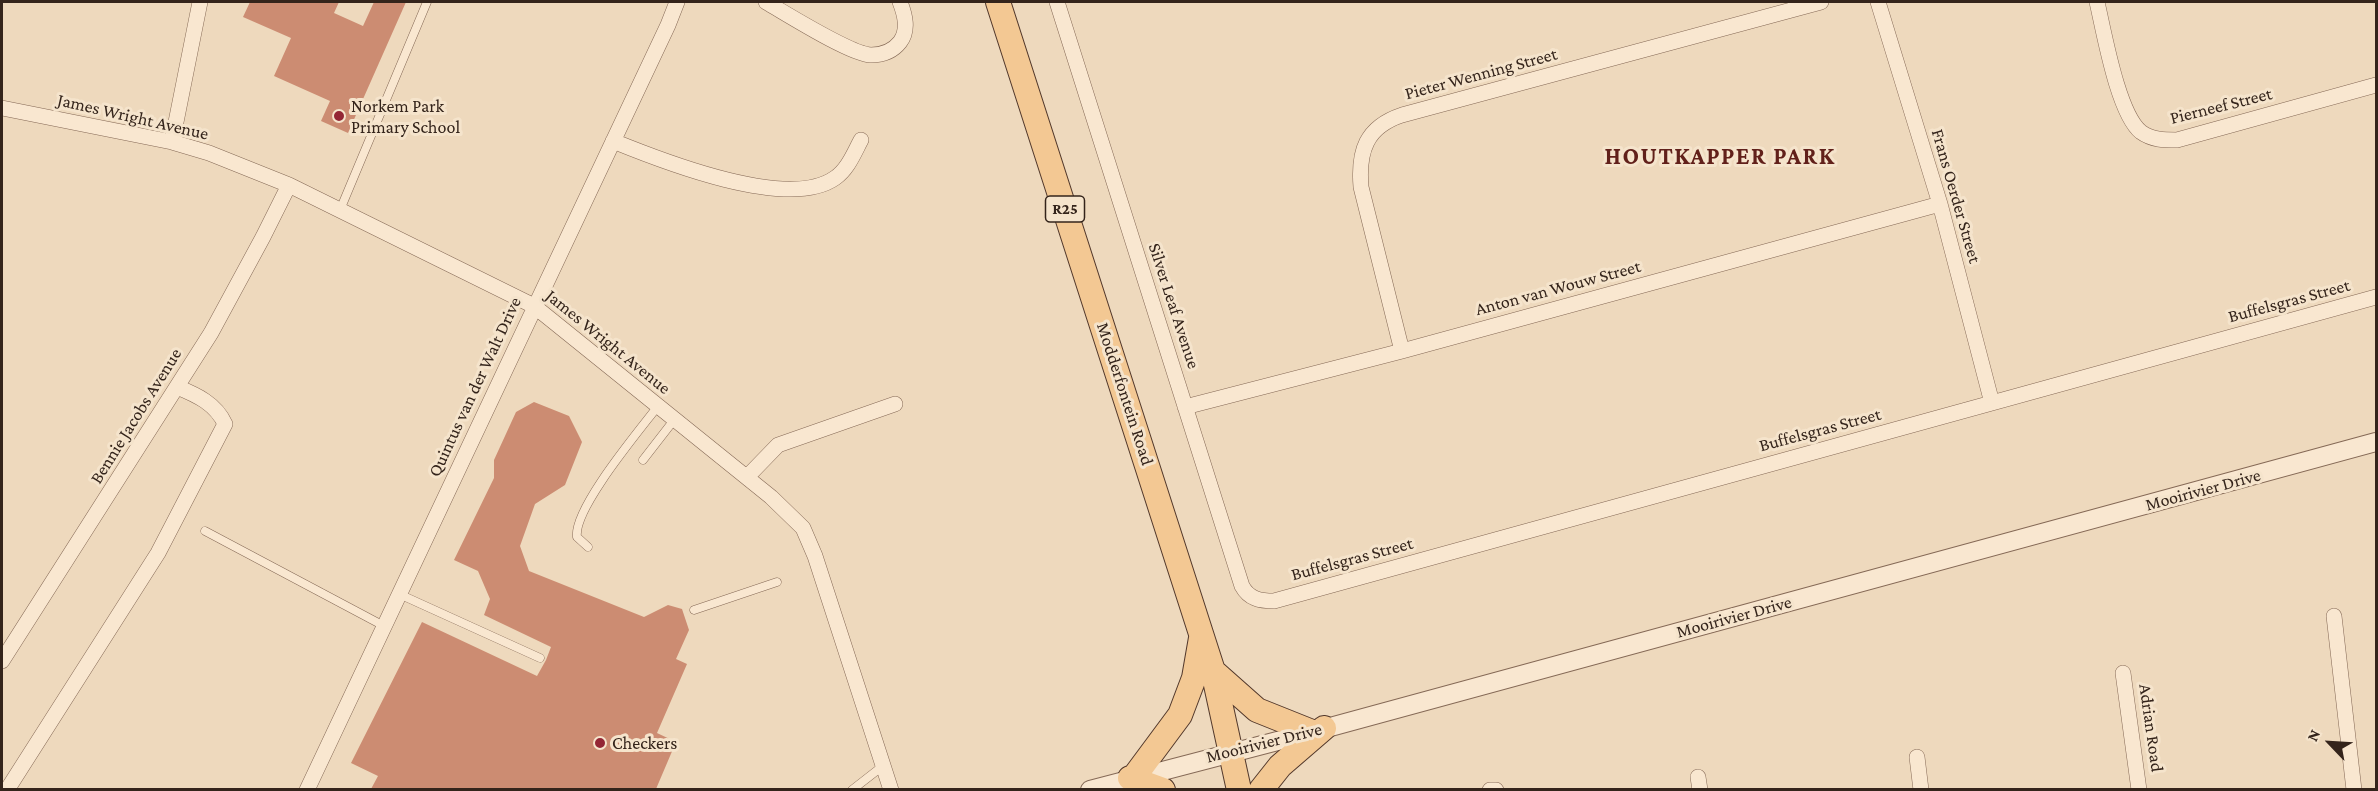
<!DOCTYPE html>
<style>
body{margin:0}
#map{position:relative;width:2378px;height:791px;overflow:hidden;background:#eed9bd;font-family:"Crimson Pro",serif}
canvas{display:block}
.frame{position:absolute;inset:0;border:3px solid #34241b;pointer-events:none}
.north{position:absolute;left:2300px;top:713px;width:60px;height:60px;-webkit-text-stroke:4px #f5e4cc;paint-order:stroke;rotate:295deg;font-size:16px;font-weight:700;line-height:24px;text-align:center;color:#34241b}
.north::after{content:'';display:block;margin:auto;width:21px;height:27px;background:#34241b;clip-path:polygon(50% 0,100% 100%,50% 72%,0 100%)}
</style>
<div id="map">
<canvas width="2378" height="791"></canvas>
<div class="frame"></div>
<div class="north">N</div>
</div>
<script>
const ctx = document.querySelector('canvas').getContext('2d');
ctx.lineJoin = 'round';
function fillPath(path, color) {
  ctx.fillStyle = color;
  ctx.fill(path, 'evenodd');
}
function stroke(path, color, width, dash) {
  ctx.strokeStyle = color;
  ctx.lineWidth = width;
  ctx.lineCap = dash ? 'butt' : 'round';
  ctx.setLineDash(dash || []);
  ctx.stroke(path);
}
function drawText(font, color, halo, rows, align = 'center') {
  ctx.font = font + ' "Crimson Pro",serif';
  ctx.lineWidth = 6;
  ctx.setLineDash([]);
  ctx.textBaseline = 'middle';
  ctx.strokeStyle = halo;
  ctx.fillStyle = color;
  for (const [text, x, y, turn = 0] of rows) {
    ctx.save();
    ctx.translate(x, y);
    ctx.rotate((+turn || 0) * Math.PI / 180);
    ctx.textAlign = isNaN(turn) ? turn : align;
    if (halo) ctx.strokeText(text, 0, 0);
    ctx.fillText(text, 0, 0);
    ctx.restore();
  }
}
const building = new Path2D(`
 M250,2h89l-5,11 29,13 11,-24h32l-58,131 -27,-12 9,-20 -56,-25 17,-38 -48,-21z
 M534,402l35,14 13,26 -17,43 -30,19 -15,42 9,25 115,46 24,-12 14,4 7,21 -13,29 11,5 -30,69 19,9 -20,47h-285l7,-13 -27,-13 71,-141 115,54 9,-16 5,-13 -67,-32 6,-16 -12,-28 -24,-11 40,-82v-18l22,-48z`);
const service = new Path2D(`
 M340,210l87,-208
 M643,460l31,-40
 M205,531l179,95
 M588,547l-11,-10c-4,-28 62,-106 81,-131
 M399,594l141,64
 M694,610l83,-28
 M852,790l32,-25`);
const minor = new Path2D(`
 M766,2c21,12 84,52 105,53 11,0 22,-4 29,-13 9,-12 5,-27 0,-40
 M1057,2l185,584c7,13 18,15 32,15l1102,-304
 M1878,2l62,202 52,199
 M2097,2c7,30 21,112 44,130 11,8 23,8 36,8l199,-55
 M2,108l170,34 37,11 80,32 245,121 237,191 32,31 12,28 76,234
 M613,141c49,20 175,70 222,37 13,-9 19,-25 26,-38
 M172,142l28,-140
 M1402,351l-41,-164c-3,-36 5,-60 41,-72l419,-113
 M1185,407l217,-56 538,-147
 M747,477l31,-32 117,-41
 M2334,616l20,174
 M2,661l209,-328 52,-96 26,-52
 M2123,673l16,117
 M1917,757l4,33
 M1698,777l2,13
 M7,790l151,-237 67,-129c-9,-20 -28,-29 -48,-37
 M307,790l361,-765 9,-23
 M1490,790h6`);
const tertiary = new Path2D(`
 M1090,790l222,-58 1064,-290`);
const primary = new Path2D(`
 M998,2l215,669 26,119
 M1213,671l44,39 55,22
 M1134,777l46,-62 14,-37 7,-40
 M1130,778l33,12
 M1261,790l19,-24 44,-38`);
const markers = [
 [339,116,6,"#942635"],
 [600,743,6,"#942635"]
];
const shields = [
 [1065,209,39]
];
const shieldNames = [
 ["R25",1065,209]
];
const streetNames = [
 ["Pieter Wenning Street",1481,74,-15],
 ["Pierneef Street",2221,106,-14],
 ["James Wright Avenue",133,117,13],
 ["Frans Oerder Street",1956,196,74],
 ["Anton van Wouw Street",1558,288,-15],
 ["Buffelsgras Street",2289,301,-15],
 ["Silver Leaf Avenue",1174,306,72],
 ["James Wright Avenue",608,342,39],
 ["Quintus van der Walt Drive",475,387,-65],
 ["Modderfontein Road",1125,394,72],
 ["Bennie Jacobs Avenue",136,416,-58],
 ["Buffelsgras Street",1820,430,-15],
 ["Mooirivier Drive",2203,490,-15],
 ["Buffelsgras Street",1352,559,-15],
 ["Mooirivier Drive",1734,617,-15],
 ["Adrian Road",2151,728,82],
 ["Mooirivier Drive",1264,743,-14]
];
const poiNames = [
 ["Norkem Park",351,106],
 ["Primary School",351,127],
 ["Checkers",612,743]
];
const districtNames = [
 ["HOUTKAPPER PARK",1720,157]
];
fillPath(building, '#cc8c72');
stroke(service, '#856956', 9);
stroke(minor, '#856956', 16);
stroke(tertiary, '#856956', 20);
stroke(primary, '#52382b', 26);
stroke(service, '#f9e7d0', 8);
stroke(minor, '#f9e7d0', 15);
stroke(tertiary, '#f9e7d0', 18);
stroke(primary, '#f3c893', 24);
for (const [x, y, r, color] of markers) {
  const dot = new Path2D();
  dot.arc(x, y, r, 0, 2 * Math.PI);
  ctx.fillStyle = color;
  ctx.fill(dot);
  stroke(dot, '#f5e4cc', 2);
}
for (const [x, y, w] of shields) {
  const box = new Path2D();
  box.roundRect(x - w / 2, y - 13, w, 26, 4.5);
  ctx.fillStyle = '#f5e4cc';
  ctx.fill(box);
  stroke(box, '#34241b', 1.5);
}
drawText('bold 16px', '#34241b', null, shieldNames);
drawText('18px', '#34241b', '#f5e4cc', streetNames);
drawText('18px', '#34241b', '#f5e4cc', poiNames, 'left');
ctx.letterSpacing = '1.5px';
drawText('bold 24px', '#61201a', '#f5e4cc', districtNames);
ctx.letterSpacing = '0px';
</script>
